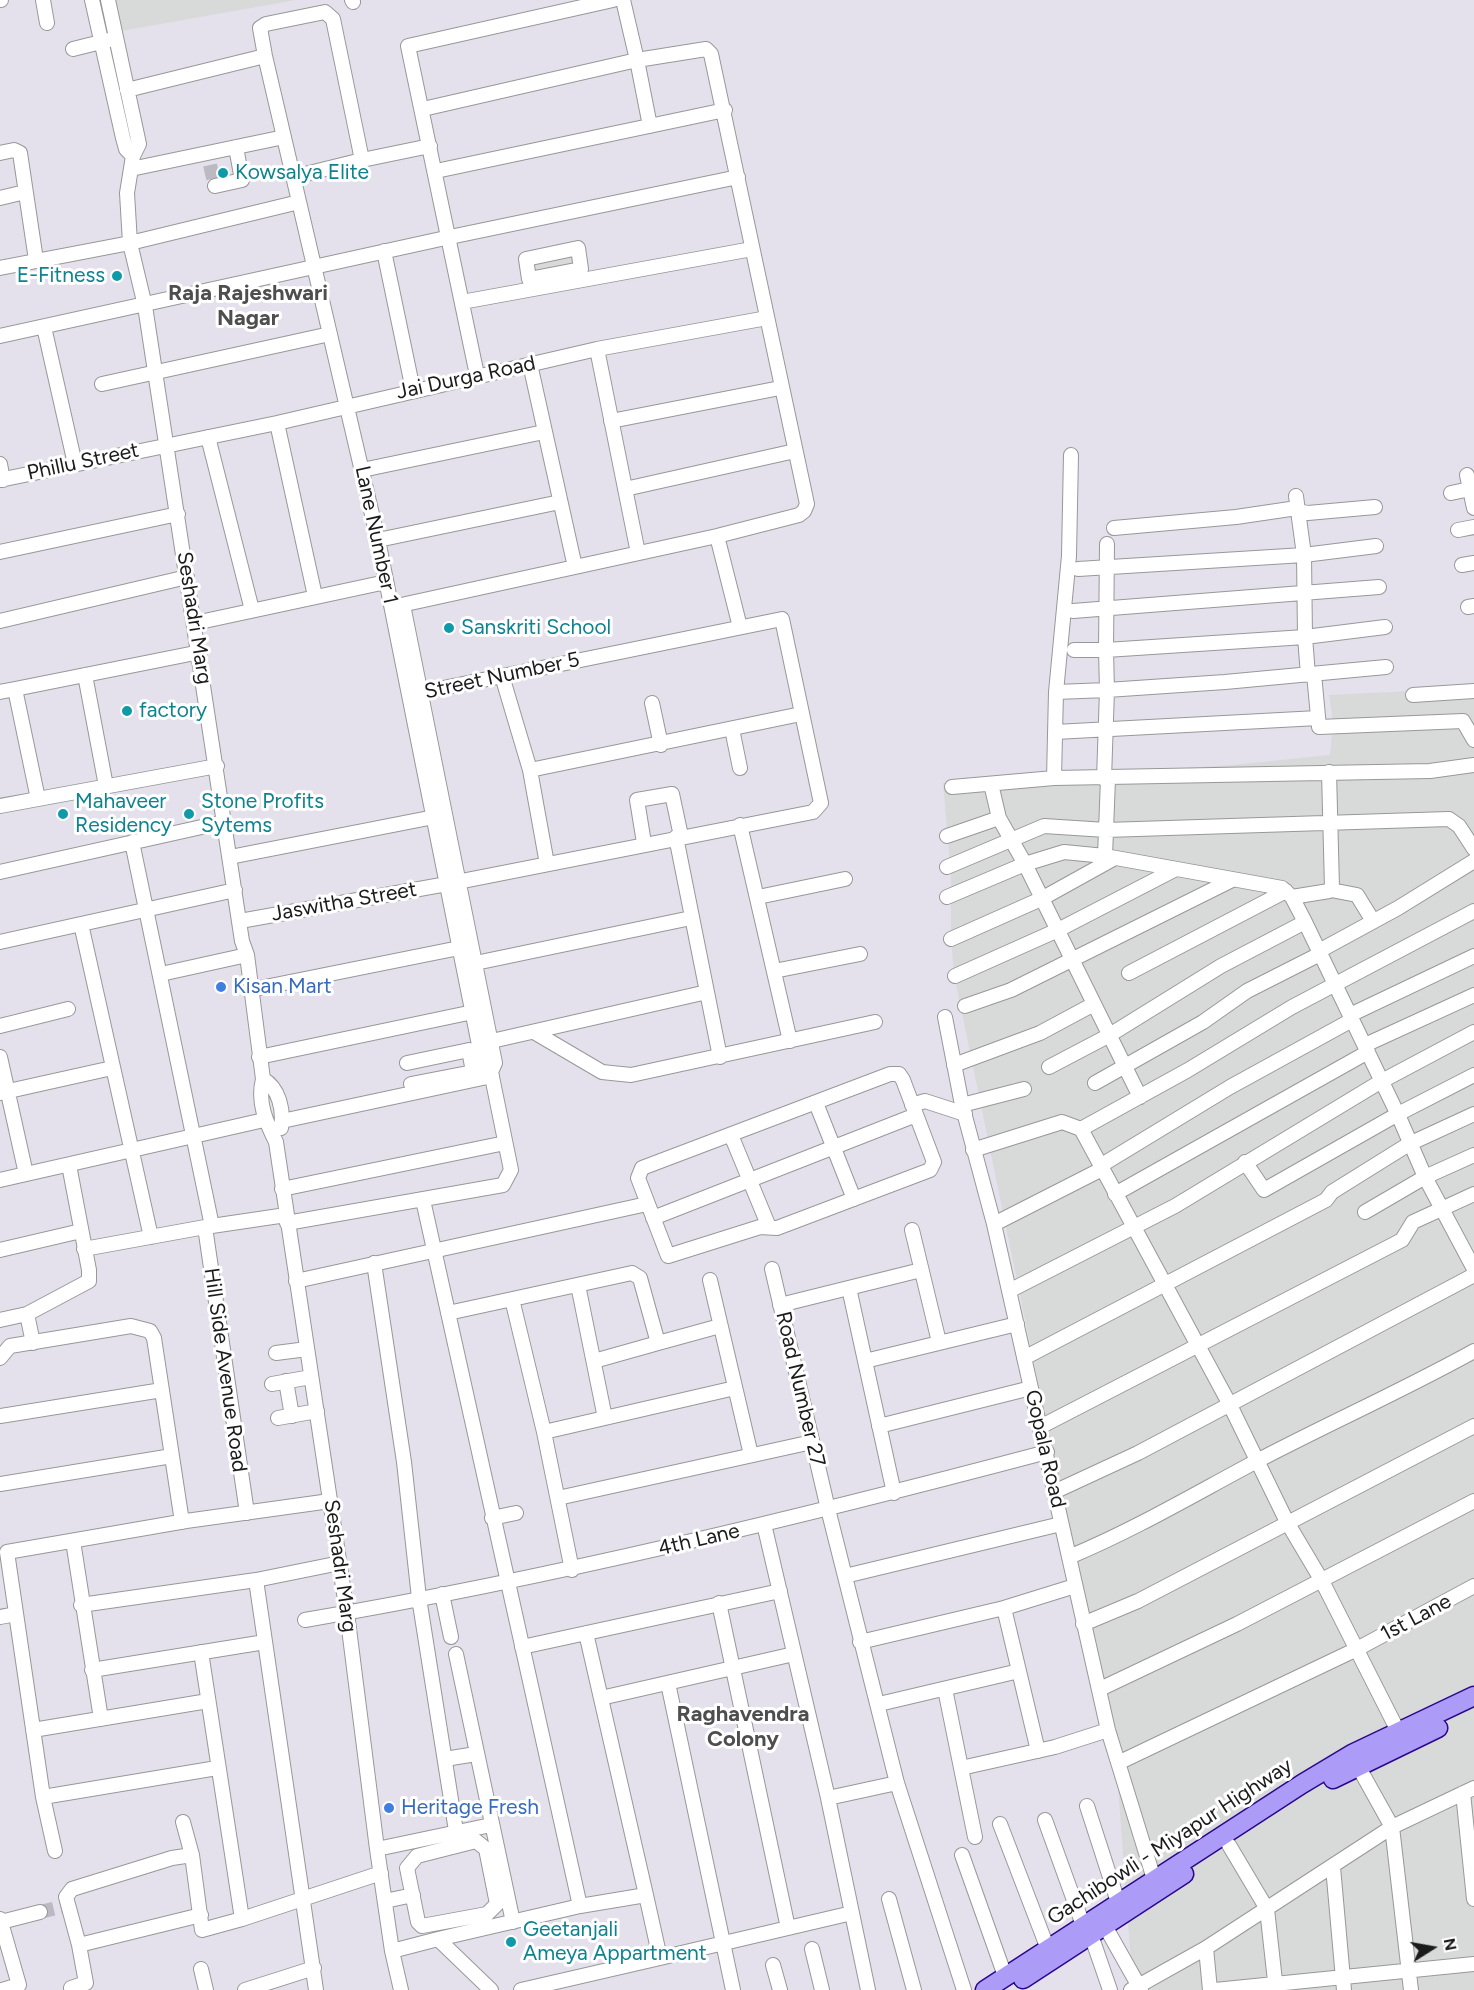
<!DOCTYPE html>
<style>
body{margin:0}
#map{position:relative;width:1474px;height:1990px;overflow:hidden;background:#e4e1ec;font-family:Figtree,sans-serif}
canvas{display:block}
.north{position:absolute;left:1402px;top:1918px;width:60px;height:60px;-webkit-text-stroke:4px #fff;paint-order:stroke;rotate:79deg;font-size:16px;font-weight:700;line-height:24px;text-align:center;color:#1b1b1b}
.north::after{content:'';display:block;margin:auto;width:21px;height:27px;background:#1b1b1b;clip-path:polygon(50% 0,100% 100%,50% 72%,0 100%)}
</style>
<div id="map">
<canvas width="1474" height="1990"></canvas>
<div class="north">N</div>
</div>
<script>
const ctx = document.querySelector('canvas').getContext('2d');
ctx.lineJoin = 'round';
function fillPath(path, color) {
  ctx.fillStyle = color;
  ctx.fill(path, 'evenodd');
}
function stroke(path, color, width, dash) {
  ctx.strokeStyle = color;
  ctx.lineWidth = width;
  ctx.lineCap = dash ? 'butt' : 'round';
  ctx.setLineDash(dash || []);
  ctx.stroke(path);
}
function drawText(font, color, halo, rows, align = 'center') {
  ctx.font = font + ' Figtree,sans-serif';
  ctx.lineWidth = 6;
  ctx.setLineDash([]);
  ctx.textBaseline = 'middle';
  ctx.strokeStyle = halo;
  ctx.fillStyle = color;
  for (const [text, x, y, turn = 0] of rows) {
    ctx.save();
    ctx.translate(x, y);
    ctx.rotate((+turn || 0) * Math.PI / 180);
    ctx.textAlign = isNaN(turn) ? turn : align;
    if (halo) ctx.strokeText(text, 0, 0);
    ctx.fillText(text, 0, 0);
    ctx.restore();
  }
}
const residential = new Path2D(`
 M115,0h181l-175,31z
 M576,250l4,18 -50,10 -3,-18z
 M1474,688v1302h-341l-16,-218 -51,-251 -4,-32 -10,-38 -98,-477 -3,-35v-63l-8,-93 289,-18 98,-10 3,-34 -4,-26z`);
const minorTunnel = new Path2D(`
 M210,165l5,21
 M40,1912l21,-5`);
const minor = new Path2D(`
 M0,0h1
 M43,0l4,23
 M92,0l31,138 3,11 7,7
 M108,0l31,144 -6,12 -6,37 3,50 15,63 97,635 5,14 16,124c-6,23 3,43 13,63l71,471 30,236 15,102 9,39
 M352,0l1,2
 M73,49l36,-9
 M127,90l138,-34
 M423,109l214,-49 13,66
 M0,153l14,-3 6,3 16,107
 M362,160l68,-14
 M131,169l153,-32
 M436,171l289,-61
 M293,177l69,-17 -29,-141 -8,-7 -59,12 -6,4 5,28 113,484 105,525 8,7
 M215,186l27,-6 -6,-33
 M0,198l25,-6
 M578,248l3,21 -52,10 -3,-20z
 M384,251l29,139
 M0,268l130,-25 169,-41
 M462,302l290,-53
 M44,327l31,137
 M0,336l450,-99 288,-60
 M597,349l41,204
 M530,364l45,203
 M477,375l-69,-329 205,-46
 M102,384l228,-50
 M611,421l169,-33
 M277,423l38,173
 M208,437l44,173
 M0,464l3,16
 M362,470l182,-38
 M1467,475l7,33
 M0,480l277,-57 320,-74 170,-31
 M625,489l170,-38
 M1451,493l23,-5
 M1297,511l11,2 67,-6
 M1114,528l122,-11 61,-9
 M1458,530l16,-3
 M717,536l23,91
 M378,540l182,-38
 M0,552l178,-38
 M1462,565l12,-2
 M1078,569l226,-14 72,-9
 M392,607l325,-71 82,-21 5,-4 3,-7 -96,-450 -5,-5 -69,11 -14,-60
 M1468,607l6,-1
 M1073,611l306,-24
 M0,621l187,-44
 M195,623l191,-41
 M1074,650h32l1,-106
 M1314,674l5,53 144,-6 11,19
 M85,675l21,111
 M1308,675l-3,-38 80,-10
 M502,676l28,94
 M15,689l185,-37
 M0,692l15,-3 23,110 -38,7
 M1056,692l51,-2 -1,-40 199,-13 -1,-82 -8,-59
 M1413,695l61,-4
 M652,703l9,42
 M732,729l8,39
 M1055,732l263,-14
 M1054,778l2,-86 13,-136 2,-101
 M1104,779l3,-89 118,-8 161,-15
 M991,784l8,34 26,46 115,233
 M952,787l102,-9 376,-7 44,-6
 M38,799l179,-33
 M740,825l50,216
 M947,836l52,-18
 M676,837l44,220
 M132,842l80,384
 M644,843l-7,-43 35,-6 9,42
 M1105,856l3,-77
 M230,857l204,-40
 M547,864l-17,-94 271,-56
 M947,867l97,-41 62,4 343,-11 10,7 15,23
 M0,872l224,-50
 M1331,890l26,5 16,26
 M758,897l87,-18
 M947,897l78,-33 39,-12 41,4 177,32 10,9 13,25 94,195 26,60 49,92
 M1292,897l37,-6 3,-3 -3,-116
 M240,921l207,-37 366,-72 8,-9 -39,-184 -373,76
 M81,924l70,313
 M951,939l90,-40 74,-41
 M0,942l235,-52
 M1319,951l79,-43 76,-47
 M466,965l225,-47
 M774,971l86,-17
 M1129,973l157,-82
 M161,974l86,-19
 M955,976l103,-46 118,-61
 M250,990l219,-44
 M965,1006l46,-16 221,-110
 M1350,1015l124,-59
 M945,1017l17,88 32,119 114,506 46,149
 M0,1026l68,-17
 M534,1032l68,40 29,3 244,-53
 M483,1043l224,-51
 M1365,1045l109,-50
 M0,1057l26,117
 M259,1057l214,-45
 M407,1063l62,-13 4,22 -62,12
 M954,1065l86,-32 54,-29
 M1049,1067l59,-31 113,-70 84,-44
 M890,1074h9l4,6 31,82 -4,8 -153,58 -17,-1 -92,29 -30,-78 4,-10z
 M263,1079c16,9 21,31 18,49
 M1095,1083l108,-61 44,-31 73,-37
 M0,1093l112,-25
 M816,1103l38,96
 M912,1105l13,-4 40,13
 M962,1105l62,-16
 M282,1121l210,-45
 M1081,1129l148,274 58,119 35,59 77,152
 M731,1135l38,92
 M973,1150l89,-28 19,7 107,-59 104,-63 182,-96
 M1245,1162l19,28 134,-76 76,-39
 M1100,1166l130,-79 122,-67
 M0,1180l264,-60
 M282,1189l223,-46
 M1115,1194l253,-142
 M423,1200l157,706
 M1365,1212l60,-35 49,-22
 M653,1218l263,-103
 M287,1223l216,-38 8,-15 -20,-98 4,-9 -92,-458
 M994,1224l108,-55
 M205,1227l42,286
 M912,1230l27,112
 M84,1249l121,-22 81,-12
 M0,1250l81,-19
 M374,1263l30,199 15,136 37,233
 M772,1269l56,240 69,274 67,207
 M710,1280l41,175
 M296,1281l351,-77
 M578,1285l27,133
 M849,1288l45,205
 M1009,1291l166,-85 205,-124 94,-50
 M512,1299l32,133 28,138
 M780,1305l141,-35
 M448,1313l184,-40 8,5 18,65 62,-17
 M0,1320l27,-6
 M33,1343l-6,-29 62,-33v-11l-20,-105
 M276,1353l31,-4
 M0,1358l10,-12 121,-20 19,5 4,7 28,184
 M1024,1358l302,-158 6,-8 77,-48 65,-30
 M594,1361l64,-18
 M865,1361l152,-37
 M286,1381l6,35
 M272,1384l39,-7
 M0,1416l162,-26
 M278,1418l39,-7
 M879,1426l152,-38
 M1040,1427l362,-187 11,-18 61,-28
 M544,1432l191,-44
 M0,1484l172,-28
 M1056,1491l82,-38 336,-178
 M558,1498l254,-56
 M492,1518l24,-5
 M764,1524l64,274 40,192
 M73,1541l28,178
 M1069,1557c65,-27 124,-62 186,-95 72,-38 147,-71 219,-111
 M845,1576l216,-52
 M256,1580l60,410
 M442,1594l9,43
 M719,1603l69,325
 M81,1605l175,-25 84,-17
 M1004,1608l34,143
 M0,1617l16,-3
 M305,1620c250,-43 496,-103 742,-168
 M1083,1624l55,-23 336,-175
 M586,1633l60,262
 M860,1642l144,-34 71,-22
 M522,1647l258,-56
 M201,1652l41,267 139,-46
 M456,1654l57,268
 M92,1670l173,-28
 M668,1683l65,307
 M945,1689l30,148
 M1100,1689l137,-65 237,-123
 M601,1698l193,-44
 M879,1704l140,-33
 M33,1730l175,-29
 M445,1759l31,-5
 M1120,1762l237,-113 117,-63
 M1358,1766l34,61 19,163
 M961,1768l94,-21 53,-17
 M1463,1793l11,106
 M43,1797l174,-29
 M828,1798l69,-15
 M1087,1806l31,96
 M1045,1820l38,105
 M183,1822l9,33 10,75 40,-11
 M1000,1824l51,133
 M476,1841l10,8 11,55 -10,10 -65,12 -4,-4 -11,-54 10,-12z
 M1229,1845l38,64 9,81
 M377,1849l114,-24
 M55,1851l-12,-54 -36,-245 179,-31 144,-20
 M192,1855l-20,3 -100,31 -6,8 13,48 122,-30
 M962,1855l43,121
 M1333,1867l11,123
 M889,1899l25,91
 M385,1901l28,-6
 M0,1919l19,66 -17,5
 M1,1922l39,-10
 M1105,1926l36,64
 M1091,1935l19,55
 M1206,1948l4,42
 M812,1949l10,41
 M392,1951l46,-12
 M773,1965l7,25
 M201,1969l5,21
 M71,1988l15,-5 -7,-38
 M245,1990l69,-22
 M491,1990l-53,-51 142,-33 66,-11 14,63 192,-45
 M521,1990l139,-32
 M1131,1990l75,-42 186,-121 82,-39
 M1215,1990l259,-26`);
const major = new Path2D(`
 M1333,1779l105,-51
 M1023,1979l161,-105
 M985,1990l317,-206 50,-30 122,-58`);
const markers = [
 [223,173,6,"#0f9aa8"],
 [117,276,6,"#0f9aa8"],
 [449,628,6,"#0f9aa8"],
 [127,711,6,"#0f9aa8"],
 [63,814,6,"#0f9aa8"],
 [189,814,6,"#0f9aa8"],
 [221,987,6,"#3f7fe0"],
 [389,1808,6,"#3f7fe0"],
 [511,1942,6,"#0f9aa8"]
];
const cultureNames = [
 ["Kowsalya Elite",235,173],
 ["E-Fitness",105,276,"right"],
 ["Sanskriti School",461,628],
 ["factory",139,711],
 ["Mahaveer",75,802],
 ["Residency",75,826],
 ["Stone Profits",201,802],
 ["Sytems",201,826],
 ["Geetanjali",523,1930],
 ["Ameya Appartment",523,1954]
];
const streetNames = [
 ["Jai Durga Road",466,378,-12],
 ["Phillu Street",83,462,-12],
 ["Lane Number 1",376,535,78],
 ["Seshadri Marg",194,618,81],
 ["Street Number 5",502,676,-12],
 ["Jaswitha Street",344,902,-10],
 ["Hill Side Avenue Road",225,1370,82],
 ["Road Number 27",800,1389,77],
 ["Gopala Road",1045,1449,77],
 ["4th Lane",699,1540,-13],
 ["Seshadri Marg",340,1566,82],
 ["1st Lane",1416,1618,-28],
 ["Gachibowli - Miyapur Highway",1170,1842,-33]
];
const shopNames = [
 ["Kisan Mart",233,987],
 ["Heritage Fresh",401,1808]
];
const neighbourhoodNames = [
 ["Raja Rajeshwari",248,294],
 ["Nagar",248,319],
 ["Raghavendra",743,1715],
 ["Colony",743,1740]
];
fillPath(residential, '#d8d9d9');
stroke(minorTunnel, '#bcb9c2', 14, [14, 7]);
stroke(minor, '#989898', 16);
stroke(major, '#2c078c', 21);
stroke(minor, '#fff', 14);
stroke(major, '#ac9cf7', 18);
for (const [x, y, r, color] of markers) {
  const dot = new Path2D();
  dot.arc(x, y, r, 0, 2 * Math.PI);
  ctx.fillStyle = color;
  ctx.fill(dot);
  stroke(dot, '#fff', 2);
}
drawText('21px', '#0d838f', '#fff', cultureNames, 'left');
drawText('21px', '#1b1b1b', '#fff', streetNames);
drawText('21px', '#366cbe', '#fff', shopNames, 'left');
drawText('bold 22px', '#4e4e4e', '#fff', neighbourhoodNames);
</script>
